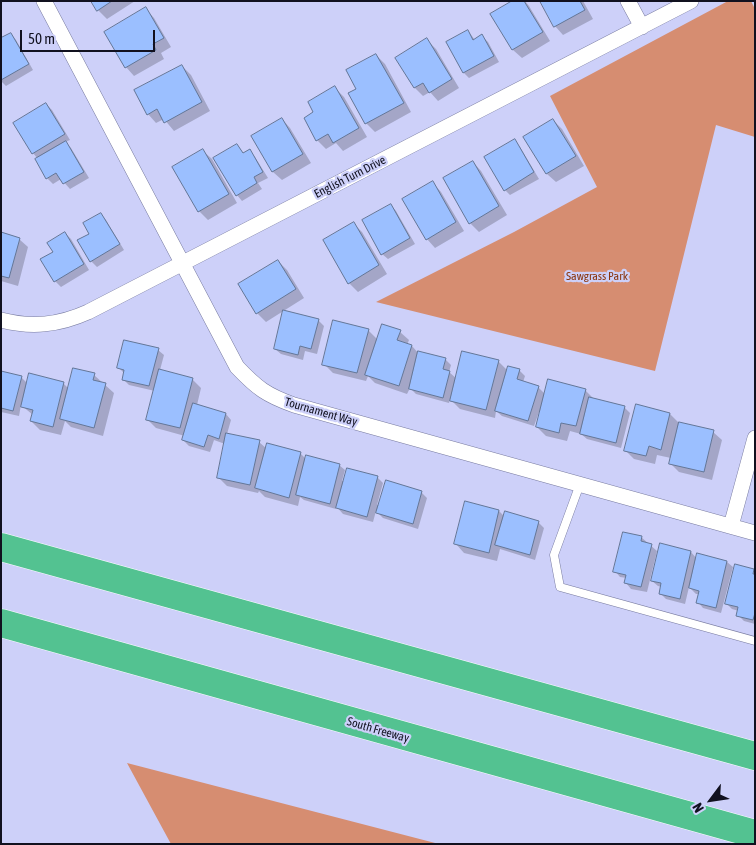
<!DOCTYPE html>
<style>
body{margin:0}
#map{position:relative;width:756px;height:845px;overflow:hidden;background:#cdd0f9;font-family:"Asap Condensed",sans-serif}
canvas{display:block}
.frame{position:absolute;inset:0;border:2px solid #11111f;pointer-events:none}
.north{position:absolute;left:686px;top:775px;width:50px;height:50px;-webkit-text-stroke:4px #cdd0f9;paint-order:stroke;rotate:239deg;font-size:14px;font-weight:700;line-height:20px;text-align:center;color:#11111f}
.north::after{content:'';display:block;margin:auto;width:18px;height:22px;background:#11111f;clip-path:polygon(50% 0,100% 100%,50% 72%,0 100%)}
.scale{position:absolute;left:20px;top:30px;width:135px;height:22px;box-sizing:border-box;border:2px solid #11111f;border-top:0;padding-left:6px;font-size:15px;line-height:18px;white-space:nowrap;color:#11111f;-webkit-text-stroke:4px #cdd0f9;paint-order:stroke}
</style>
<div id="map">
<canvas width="756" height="845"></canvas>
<div class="frame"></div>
<div class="north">N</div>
<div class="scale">50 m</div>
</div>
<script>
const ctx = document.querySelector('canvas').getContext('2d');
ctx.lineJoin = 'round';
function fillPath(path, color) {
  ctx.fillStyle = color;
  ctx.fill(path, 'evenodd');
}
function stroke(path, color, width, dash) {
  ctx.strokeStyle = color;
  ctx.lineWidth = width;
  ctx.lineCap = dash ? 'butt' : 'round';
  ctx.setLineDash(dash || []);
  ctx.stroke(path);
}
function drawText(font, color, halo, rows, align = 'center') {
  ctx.font = font + ' "Asap Condensed",sans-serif';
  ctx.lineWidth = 4.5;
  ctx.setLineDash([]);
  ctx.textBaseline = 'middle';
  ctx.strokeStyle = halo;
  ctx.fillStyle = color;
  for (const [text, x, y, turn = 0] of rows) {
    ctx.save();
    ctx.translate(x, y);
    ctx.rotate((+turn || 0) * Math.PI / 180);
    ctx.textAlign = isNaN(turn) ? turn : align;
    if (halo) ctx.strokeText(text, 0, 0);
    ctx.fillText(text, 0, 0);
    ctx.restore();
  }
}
const green = new Path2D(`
 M728,1h23l4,8v128l-39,-12 -61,246 -279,-69 138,-70 83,-45 -47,-91z
 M127,763l312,81h-268z`);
const shadow = new Path2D(`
 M93,1h42l-28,18 -9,-9z
 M514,1h11l4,5 21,35 -28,17 -9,-8 -21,-35z
 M541,1h42l10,18 -30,16 -8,-9z
 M146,9l8,9 17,29 -10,6 3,6 -30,17 -8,-9z
 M468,31l7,9 7,-4 6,6 11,20 -30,16 -5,-5 -17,-31z
 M11,34l5,6 17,30 -27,16 -5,-5v-41z
 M427,40l9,9 23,39 -21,13 -8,-9 -7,4 -8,-8z
 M376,55l9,9 26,48 -36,20 -9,-9 -8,-34z
 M182,66l9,9 19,36 -36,20 -10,-12 -8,4 -8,-9z
 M335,88l9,9 23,40 -24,14 -7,-8 -10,6 -9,-9 -2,-27z
 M46,104l6,6 18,30 -5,2 6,6 18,30 -19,11 -9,-10 -8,5 -6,-6 -9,-19 -5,-6z
 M282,119l8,9 21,35 -29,17 -9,-8 -21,-36z
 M553,120l9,9 22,37 -28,16 -9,-8 -22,-37z
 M514,141l6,6 19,32 -29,16 -5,-5z
 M237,145l7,9 6,-3 5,6 13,21 -10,5 4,6 -20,12 -5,-6z
 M203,151l9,8 25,44 -29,17 -9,-9z
 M473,162l8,9 26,44 -28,17 -9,-9z
 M433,183l8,9 23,39 -29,17 -8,-9z
 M391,205l5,6 19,33 -27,15 -6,-5z
 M101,214l5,6 18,30 -27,17 -6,-6v-27z
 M353,223l9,9 25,42 -29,18 -9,-9z
 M65,233l6,6 18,31 -28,17 -6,-6 -1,-29z
 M1,234l18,5 9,8 -10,39 -17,-5z
 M278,261l9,9 17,28 -38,24 -9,-9z
 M318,320l6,6 -7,28 -12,-3 -2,9 -22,-6 -6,-5z
 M368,330l10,10 22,-8 9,8 -2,5 5,1 7,8 26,5 6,6 -2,7 8,7 41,-18 10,10 11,-1 6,6 -2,6 15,5 7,7 40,-4 9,9 30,8 6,6 -9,35 -34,-9 -6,-5 -11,-3 -3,10 -21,-5 -9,-9 4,-15h-2l-5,14 -32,-10 -6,-5 -1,7 -35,-9 -10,-10 -1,4 -33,-9 -6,-6 -3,6 -32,-11 -7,-7 -2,5 -33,-8 -9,-9z
 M158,350l6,5 -4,15 32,9 9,9 -4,17 29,9 5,6 -4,14 32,8 8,7 33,4 6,6 33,6 6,5 -3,11 35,-4 6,6 -6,22 44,-13 6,6 -9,31 -35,-11 -7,-7 -3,11 -30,-8 -7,-8v3l-32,-9 -4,-3 -2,9 -33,-9 -6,-6 -1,2 -31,-7 -9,-9 7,-33 -11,-4 -4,12 -21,-6 -6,-6 2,-4 -29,-8 -9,-9 8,-28 -26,-6 -6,-6 2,-5 -6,-6z
 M1,372l20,5 7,7 35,-1 6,6 25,-14 20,18 -11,43 -32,-9 -6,-6 -4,14 -21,-5 -9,-9 2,-6 -12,-10 -2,11 -18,-4z
 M637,405l33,9 9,9 34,9 9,8 -10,40 -33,-8 -9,-9 1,-5 -14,-3 -2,9 -21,-5 -9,-9z
 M499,511l6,6 33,5 6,6 -9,32 -35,-11 -3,12 -33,-8 -8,-9z
 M641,537l16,14 -10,41 -16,-3 -5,-6 1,-5 -7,-1 -5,-6z
 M661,545l30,7 6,7 1,-4 29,7 6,5 -12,46 -18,-5 -5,-6 1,-8h-3l-7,-7 -4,17 -19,-5 -6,-6 2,-6 -4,-1 -6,-5z
 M753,570l2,2v52l-11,-3 -6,-6 1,-4 -7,-2 -5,-5z`);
const building = new Path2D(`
 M91,1h21l-15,10z
 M512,1h12l19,31 -31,18 -22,-36z
 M540,1h40l5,9 -31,17z
 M146,7l18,31 -11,6 3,6 -31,18 -21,-36z
 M468,30l5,10 9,-6 12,22 -31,17 -17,-31z
 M11,33l18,31 -28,16v-42z
 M427,38l25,41 -23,14 -6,-10 -9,5 -19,-30z
 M376,54l28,49 -39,21 -17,-31 8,-4 -10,-19z
 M182,65l20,37 -38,21 -7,-14 -10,6 -13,-25z
 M335,86l24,42 -26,15 -5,-9 -12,7 -12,-23 9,-6 -5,-10z
 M46,103l19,31 -33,20 -19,-31z
 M282,118l21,36 -31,18 -21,-36z
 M553,119l23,37 -30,18 -23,-37z
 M515,139l19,33 -30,19 -20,-34z
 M66,141l18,31 -21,12 -7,-11 -10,6 -11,-20z
 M237,144l6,9 7,-4 13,23 -9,5 3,6 -21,13 -23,-38z
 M203,149l26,45 -31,18 -26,-45z
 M473,161l26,45 -30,18 -26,-46z
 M433,181l23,41 -30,18 -24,-41z
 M391,204l19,34 -29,17 -19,-35z
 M101,213l19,31 -30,18 -13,-22 12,-6 -6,-11z
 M354,222l25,43 -31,19 -25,-44z
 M1,232l19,6 -11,40 -8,-2z
 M65,232l19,32 -30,18 -14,-23 13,-7 -6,-9z
 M278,260l18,29 -40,25 -18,-30z
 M283,310l36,9 -8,30 -11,-3 -2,9 -24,-6z
 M333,320l36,9 -12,44 -35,-8z
 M382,324l19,6 -4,10 15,5 -13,41 -34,-11z
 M124,340l35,8 -10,38 -27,-6 2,-10 -7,-2z
 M418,351l28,7 -3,11 7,2 -7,27 -34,-9z
 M462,351l37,9 -13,50 -36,-9z
 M508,366l12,3 -3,10 22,7 -11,35 -33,-10z
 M73,368l22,5 -2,7 13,3 -12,45 -34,-9z
 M159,369l34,9 -13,50 -34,-8z
 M1,371l21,5 -9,35 -12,-3z
 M29,373l35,9 -11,45 -23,-6 3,-11 -12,-3z
 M548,379l38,10 -10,37 -15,-3 -2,10 -23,-6z
 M589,397l36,9 -9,37 -36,-9z
 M193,403l33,10 -7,26 -11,-4 -4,12 -22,-7z
 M636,404l34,9 -9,37 -12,-4 -3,10 -22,-5z
 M679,422l35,8 -10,42 -35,-8z
 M226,433l34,7 -10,45 -33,-7z
 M267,443l34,9 -12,46 -34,-10z
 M306,455l34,9 -10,40 -34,-9z
 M347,468l31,8 -11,41 -31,-9z
 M386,480l36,11 -9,33 -37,-11z
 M465,501l34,9 -10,43 -35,-9z
 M505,511l34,10 -9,34 -35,-10z
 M623,532l19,4 -1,5 11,3 -11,43 -17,-4 2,-8 -13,-3z
 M660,543l31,8 -11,48 -21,-5 2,-11 -10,-2z
 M697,553l30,8 -11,47 -20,-5 3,-12 -10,-3z
 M735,564l19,5 -1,5h2v39l-2,7 -17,-4 2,-9 -13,-3z`);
const lane = new Path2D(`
 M580,484l-26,71 6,32 195,54`);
const street = new Path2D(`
 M44,1l193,366c20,21 29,28 57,38l461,128
 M628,1l14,26
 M1,320c31,8 58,5 87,-8l603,-311
 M731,526l24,-88`);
const highway = new Path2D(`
 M1,547l754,209
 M1,623l754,211`);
const streetNames = [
 ["English Turn Drive",350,177,-27],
 ["Tournament Way",321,412,16],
 ["South Freeway",378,730,16]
];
const parkNames = [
 ["Sawgrass Park",597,276]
];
fillPath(green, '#d68d71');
fillPath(shadow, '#0003');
fillPath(building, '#9bbfff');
stroke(building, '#637697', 1);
stroke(lane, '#787ba0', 9);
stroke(street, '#787ba0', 16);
stroke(highway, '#fff', 29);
stroke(lane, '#fff', 8);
stroke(street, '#fff', 15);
stroke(highway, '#53c291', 28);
drawText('12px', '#11111f', '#cdd0f9', streetNames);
drawText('12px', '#893610', '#cdd0f9', parkNames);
</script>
